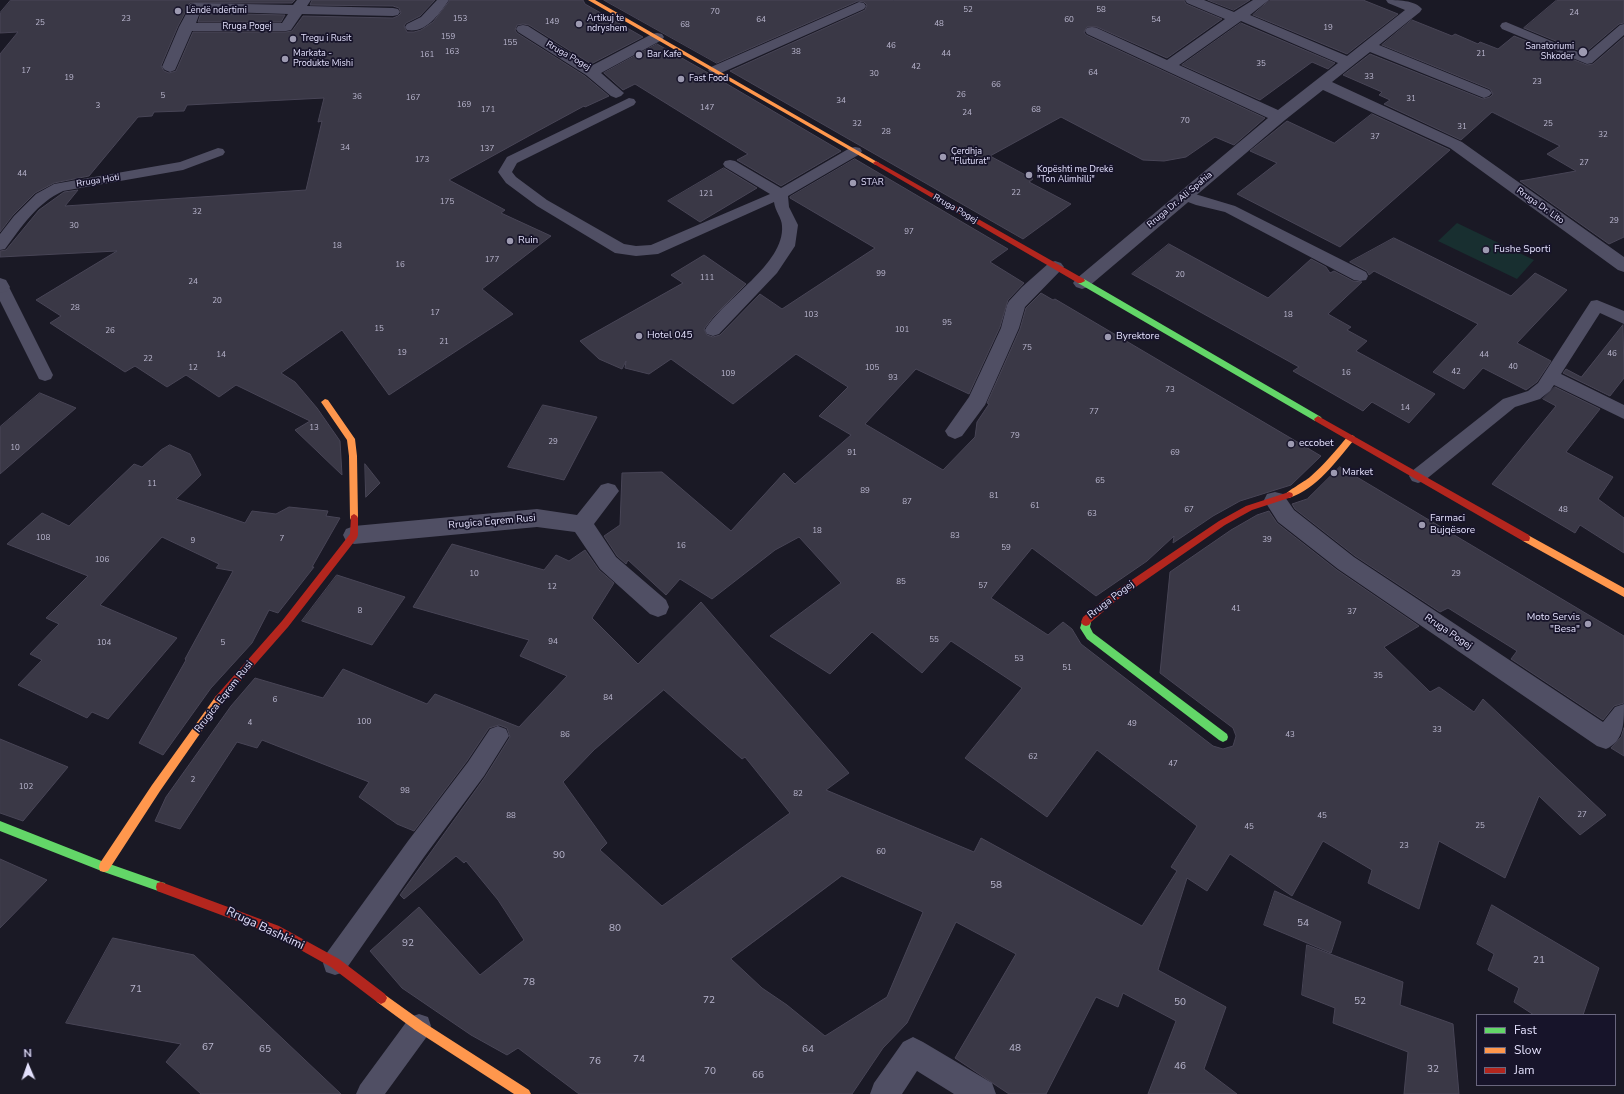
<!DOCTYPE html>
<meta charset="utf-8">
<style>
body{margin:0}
#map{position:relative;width:1624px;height:1094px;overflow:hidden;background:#1a1925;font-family:"Nunito Sans",sans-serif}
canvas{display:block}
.legend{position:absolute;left:1476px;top:1014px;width:140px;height:72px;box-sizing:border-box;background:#17142a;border:1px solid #69667e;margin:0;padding:5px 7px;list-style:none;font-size:12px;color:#e3e0fc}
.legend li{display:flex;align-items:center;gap:8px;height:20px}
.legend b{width:20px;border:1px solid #69667e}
.north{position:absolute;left:8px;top:1046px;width:40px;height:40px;-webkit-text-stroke:3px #17142a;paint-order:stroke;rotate:358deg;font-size:11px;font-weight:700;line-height:16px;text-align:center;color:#e3e0fc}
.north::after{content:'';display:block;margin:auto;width:14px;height:18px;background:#e3e0fc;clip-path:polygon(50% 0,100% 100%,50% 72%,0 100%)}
</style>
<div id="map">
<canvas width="1624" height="1094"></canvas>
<ul class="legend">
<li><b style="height:5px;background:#63d668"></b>Fast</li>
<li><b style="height:5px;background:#ff974d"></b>Slow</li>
<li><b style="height:5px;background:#b3261e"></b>Jam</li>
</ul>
<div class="north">N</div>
</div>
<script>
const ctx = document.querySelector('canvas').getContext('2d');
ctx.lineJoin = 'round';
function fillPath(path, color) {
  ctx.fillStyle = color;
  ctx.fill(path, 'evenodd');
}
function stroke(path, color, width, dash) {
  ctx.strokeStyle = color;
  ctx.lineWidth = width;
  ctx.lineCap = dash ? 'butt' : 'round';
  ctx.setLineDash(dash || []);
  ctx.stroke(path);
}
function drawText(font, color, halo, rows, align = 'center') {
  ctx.font = font + ' "Nunito Sans",sans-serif';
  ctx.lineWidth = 3.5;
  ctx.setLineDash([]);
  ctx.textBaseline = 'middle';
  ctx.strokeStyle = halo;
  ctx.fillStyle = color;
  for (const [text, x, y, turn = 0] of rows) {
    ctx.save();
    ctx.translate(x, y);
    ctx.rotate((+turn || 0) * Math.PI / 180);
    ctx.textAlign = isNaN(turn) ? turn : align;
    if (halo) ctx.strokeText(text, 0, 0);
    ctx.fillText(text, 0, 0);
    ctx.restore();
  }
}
const green = new Path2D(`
 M1457,223l77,37 -17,19 -79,-38z`);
const building = new Path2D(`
 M11,0h284l-3,3h-102l-3,3 1,4 -2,1 -8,15 -17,40 3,5 5,2 7,-2 17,-39h93l6,-1 11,-15 90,2 5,-2 3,-3 -2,-5 -6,-2 -83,-1 2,-5h123l-15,16 -14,7 -2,3 3,6h7l7,-2 12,-8 17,-22h133l2,4 58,33 -52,27 -62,-39 -6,-1 -6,1 -2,5 2,3 68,43 24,20 -24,11 -1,-1 -48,26 -87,48 56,30 -4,3 50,23 -69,53 31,25 -124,81 -47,-65 -61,43 14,9 22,26 23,33 2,34 -47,-45 15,-9 -74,-36 -17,12 -33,-22 -19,12 -32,-21 -10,6 -75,-49 11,-7 -25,-16 81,-49 -117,6v-6l6,-1 33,-40 25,-18 14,-2 -13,16 241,-16 16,-69 -4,1 6,-24 -137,7 -3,6 -30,1 -2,4 -14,1 -49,59 -35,7 -19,10 -22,22 -13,17v-178l18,-22 -18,1v-20z
 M604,0h580l2,4 36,15 -55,39 -70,-31h-10l-3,5 2,3 179,83 -31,27 -19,-8 -29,20 -22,4 -21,-1 -82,-43 -71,39 43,23 -4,3 42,22 -48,35 -293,-168 135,-61 2,-5 -3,-3 -6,-1 -141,62z
 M1208,0h42l-16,10z
 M1270,0h93l35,14 -51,40 -94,-39z
 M1557,0h67v23l-5,1 -34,29 -61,-25z
 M199,13l86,2 -4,7h-83l2,-6z
 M1412,20l40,16 3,-2 23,10 2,-2 18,7 16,-13 73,29 6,-1 31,-27v200l-15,7 -89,-63 56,-10 -29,-17 13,-8 -68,-34 -31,28 -77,-36 6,-4 -11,-5 3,-3 -39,-17 27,-21 113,45 7,-2 3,-3 -3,-5 -108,-44z
 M1241,23l94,40 -7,6 -16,-7 -52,38 -78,-35z
 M657,44l53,30 131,77 -60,35 -44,-26 11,-6 -113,-70 -12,6 -19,-17z
 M1372,114l78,36 -110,97 -103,-53 40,-31 -27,-12 37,-30 47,22z
 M855,159l153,90 -18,13 34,21 -16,17 -8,27 -31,67 -53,-25 -51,55 78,46 32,-33 2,-15 12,-18 -2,-1 33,-74 6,-21 15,-15 12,7 2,-1 266,157 -30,29 -51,16 -27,15 -40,27 1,-7 -27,25 -51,35 -64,-48 -41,50 57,37 15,-13 9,7 9,15 132,102 10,3 10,-3 3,-10 -3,-8 -73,-55 10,-101 61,-42 26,-15 12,-4 8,12 60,47 82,56 -35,21 46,45 9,-5 35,25 9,-13 123,116 -26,20 -41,-39 -34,82 -66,-37 -20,68 -51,-26 4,-13 -49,-29 -31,55 -62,-42 -23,37 -20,-13 -29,92 68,37 -22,62 33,25h-89l28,-73 -53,-28 -5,14 -22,-10 -50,97h-37l-54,-36 61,-104 -60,-32 -49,101 -24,25 -31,46h-273l-61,-46 -11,7 -36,-20 -69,-47 -32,-37 49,-44 61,68 44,-35 -26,-40 -32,-39 -2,2 -8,-7 -52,43 -4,-4 85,-118 25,-40 -3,-9 -8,-3 -10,3 -22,33 -53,70 -17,-7 -38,-27 10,-15 -107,-42 -5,8 -20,-6 -57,87 -25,-8 11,-24 65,-91 24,-28 68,20 20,-29 84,35 8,-10 84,33 48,-51 -47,-20 9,-16 -116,-33 39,-63 92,26 12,-15 13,6 16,-11 14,20 15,13 -22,35 46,46 63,-62 148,171 -23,17 148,62 7,-14 161,88 35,-55 -6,-4 26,-41 -100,-76 -50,67 -82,-59 57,-70 -71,-47 -29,32 -50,-41 -42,42 -60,-38 71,-53 -42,-46 -24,13 -63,49 -32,-20 -14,16 -38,-35 -2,4 -9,-8 -13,-20 16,-11 2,-52 40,-1 69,59 53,-58 11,11 56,-49 -32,-19 29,-29 -52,-33 -63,50 -62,-45 -22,15 -24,-6 1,-7 -4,8 -23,-10 -19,-18 103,-58 -12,-8 33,-20 42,29 -33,33 -9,12 3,6 6,2 7,-2 40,-41 22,15 93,-61 -85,-50v-1zM664,690l78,69 3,-2 45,56 -128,93 -62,-56 7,-7 -44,-61 31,-32zM842,876l81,36 -36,85 -62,39 -38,-31 -25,-17 -31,-29z
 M724,168l33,20 -57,34 -32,-21z
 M1394,238l117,58 24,-23 32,17 -50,53 34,18 -14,21 -11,8 -43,-22 -19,21 -31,-17 45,-48 -104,-53 -5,4 -2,-4 -17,-9z
 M1169,244l99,54 43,-39 15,8 4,6 4,-2 19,10 9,1 -34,32 23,13 -4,3 20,11 -11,10 79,43 -26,29 -37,-21 -9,9 -70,-40 6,-4 -167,-93z
 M1623,325l1,53 -14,18 -47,-23 3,-4 15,8z
 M1555,387l45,22 -34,43 47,25 -15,22 26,19v35l-44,-28 -5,8 -83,-49 64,-78 -13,-7z
 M40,393l36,15 -76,66v-47z
 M543,405l54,12 -33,63 -56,-13z
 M170,445l20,9 11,21 -25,24 69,24 7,-12 24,3 13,-7 39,4 -2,5 14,2 -28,49h2l-36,46 -9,-3 -17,33 -41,45 -48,67 -24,-12 47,-83 -1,-1 48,-88 -17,-3 3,-4 -57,-27 -62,68 77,33 -69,81 -16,-7 -5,6 -69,-33 24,-25 -12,-6 29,-30 -13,-6 42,-42 -81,-32 35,-31 27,13 65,-62 8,3 19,-17z
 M365,464l15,19 -14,14z
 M1340,467l284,169v67l-10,3 -11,14 -92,-61 6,-8 -69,-43 -8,4 -85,-56 -60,-47 -3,-5 15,-5z
 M337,575l68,22 -33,48 -70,-24z
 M1624,728v28l-13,-8 10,-11z
 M0,739l68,28 -45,54 -23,-8z
 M0,859l47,21 -47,48z
 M1275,891l66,31 -10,31 -67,-28z
 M1492,905l107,63 -16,47h-49l-20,-13 5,-14 -31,-18 6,-16 -17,-10z
 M113,938l81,17 147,139h-140l-35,-32 15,-18 -115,-21z
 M1307,945l96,37 -3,23 53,19 6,70h-55l4,-42 -75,-29 2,-15 -33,-13z`);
const lane = new Path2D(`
 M437,0h12c-9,13 -23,34 -42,30l-2,-3 2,-3 14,-7z
 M1506,22l79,33 35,-30 4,-1v11l-32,28 -5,1 -85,-35 -2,-3 2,-3z
 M629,98l5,1 2,3 -2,3 -117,58 -5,9 4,5 31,23 77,44 12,2 15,-1 119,-51 -45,-27 -2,-3 2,-3 5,-1 5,1 46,27 69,-40 5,-1 5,1 2,3 -2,3 -72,42 1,11 9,18 -3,21 -18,27 -58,61 -6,2 -6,-2 -2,-4c18,-31 80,-66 77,-104 0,-8 -7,-15 -8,-24l-116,52 -22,2 -21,-3 -78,-47 -31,-23 -8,-11 9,-15z
 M218,148l5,1 2,3 -2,3 -40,15 -120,21c-26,12 -41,35 -58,58l-5,1v-16l14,-18 22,-22 18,-10 126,-22z
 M1185,191l50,15 131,66 2,4 -2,4 -6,1 -6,-1 -129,-68 -29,-7 -16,-6 -2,-3 2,-3z
 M0,282l7,1 46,92 -2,4 -6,2 -6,-2 -39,-78z
 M1597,300l27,11v13l-24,-11 -39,61 63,31v14l-70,-34 -4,6 -10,8 -25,8 -91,74 -6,2 -6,-2 -3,-5 3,-5 91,-72 25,-8 10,-8 53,-82z
 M498,726l8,3 3,7 -25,40 -60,81 -80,115 -9,3 -9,-3 -3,-9 3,-9 82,-113 60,-79 22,-33z
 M419,1014l9,3 3,9 -3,9 -43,59h-29l4,-9 50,-68z`);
const street = new Path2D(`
 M297,0h14l-4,6 86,2 5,1 2,3 -2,3 -5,1 -91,-2 -11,16 -5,1h-94l-17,39 -5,2 -5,-2 -3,-3 17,-40 8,-15 5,-1 5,1 2,3 -3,8h86l6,-9 -93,-3 -5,-1 -2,-3 2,-3 5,-1 98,2z
 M1185,0h19l30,12 19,-12h16l-19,15 97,41 58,-46 -17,-7 -2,-3c11,0 29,0 36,9l-2,3 -41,33 110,45 3,3 -3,3 -5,2 -5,-2 -109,-44 -38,30 130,60 162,115v15l-6,-2 -168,-122 -127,-58 -38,30 -197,167 -6,2 -6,-2 -3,-4 3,-4 192,-161 -181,-84 -2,-3 2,-3 5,-1 5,1 70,32 58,-41 -38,-16zM1241,21l97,42 -60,47 -99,-45z
 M859,2l5,1 2,3 -2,3 -143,64 -5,2 -5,-2 -3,-3 3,-3z
 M523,25l5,1 63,40 61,-32 5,-1 5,1 2,3 -2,3 -61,33 23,20 -3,3 -5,2 -5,-2 -25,-21 -68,-43 -2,-3 2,-3z
 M1055,261l6,2 3,4 -39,40 -6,21 -34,77 -23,31 -7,3 -7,-3 -3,-5 24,-34 32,-69 6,-23 2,-4 13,-14 27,-24z
 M0,278l6,2 4,7 -3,4 -7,2z
 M608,483l7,2 4,6 -25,33 22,33 50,43 3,7 -3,7 -8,3 -8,-3 -50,-45 -25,-37 -38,-5 -183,17 -8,-3 -3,-6 3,-6 8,-3 183,-17 40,6 24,-30z
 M1275,492l8,2 11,16 60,47 249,165 12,-15 9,-3c0,20 0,37 -18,45l-9,-3 -259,-177 -60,-47 -14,-22 3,-6z
 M913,1037l10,5 69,41 4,11h-42l-37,-23 -15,23h-32l4,-11 29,-41z`);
const fast = new Path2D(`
 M1078,279h6l237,138 1,2 -1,2h-6l-237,-138z
 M1086,618l3,1 2,3 -1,5 3,6 134,101 1,3 -1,3 -4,2 -4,-2 -132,-101 -7,-11 3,-9z
 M0,821l104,41 57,20 4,1 1,4 -1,4 -4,1 -57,-20 -104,-41z`);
const slow = new Path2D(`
 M588,0h7l284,163 -3,2 -2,-1z
 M325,399l3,1 27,39 2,17 1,62 -1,2h-6l-1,-2 -1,-62 -2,-16 -26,-38z
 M1351,435l3,1 1,2 -1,2c-18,21 -37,49 -65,58l-3,-1 -1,-2c2,-4 19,-13 25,-18 14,-12 26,-27 38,-41z
 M1526,534l98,54v9l-101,-56 -1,-3 1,-3z
 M219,695l3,1 2,3 -2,3 -62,89 -52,80 -4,1 -4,-1 -1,-4 1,-4 52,-78 64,-89z
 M381,992l42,30 106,68 2,4h-17l-99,-64 -38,-28 -2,-4 2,-4z`);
const jam = new Path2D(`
 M876,161l208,118 1,2 -4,2h-3l-204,-119 -1,-1z
 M1318,416l211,119 1,3 -1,3h-6l-208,-120 -1,-2z
 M1289,492l3,1 1,2 -1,2 -40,13 -27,15 -108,75 -26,22 -2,3 -3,1 -3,-1 -2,-3 2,-5 28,-23 108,-73 27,-15z
 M354,514l3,2 1,2v17l-1,3 -69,89 -66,75 -3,1 -3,-1 -2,-3 2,-3 66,-75 68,-87 1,-18z
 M161,882l118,44 60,33 46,35 2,4 -2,4 -4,2 -4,-2 -46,-35 -59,-33 -115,-43 -1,-4 1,-4z`);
const markers = [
 [178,11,4,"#9d9ab1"],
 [579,24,4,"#9d9ab1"],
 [293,39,4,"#9d9ab1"],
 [1583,52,5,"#9d9ab1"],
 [639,55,4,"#9d9ab1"],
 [285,59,4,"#9d9ab1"],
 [681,79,4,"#9d9ab1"],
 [943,157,4,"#9d9ab1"],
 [1029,175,4,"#9d9ab1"],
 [853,183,4,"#9d9ab1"],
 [510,241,4,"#9d9ab1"],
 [1486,250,4,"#9d9ab1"],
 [639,336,4,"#9d9ab1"],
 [1108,337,4,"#9d9ab1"],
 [1291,444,4,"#9d9ab1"],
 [1334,473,4,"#9d9ab1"],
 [1422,525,4,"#9d9ab1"],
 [1588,624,4,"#9d9ab1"]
];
const numberNames = [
 ["52",968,10],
 ["58",1101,10],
 ["70",715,12],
 ["24",1574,13],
 ["23",126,19],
 ["153",460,19],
 ["64",761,20],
 ["60",1069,20],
 ["54",1156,20],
 ["149",552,22],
 ["25",40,23],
 ["48",939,24],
 ["68",685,25],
 ["19",1328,28],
 ["159",448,37],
 ["155",510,43],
 ["46",891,46],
 ["163",452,52],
 ["38",796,52],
 ["44",946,54],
 ["21",1481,54],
 ["161",427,55],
 ["35",1261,64],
 ["42",916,67],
 ["17",26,71],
 ["64",1093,73],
 ["30",874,74],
 ["33",1369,77],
 ["19",69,78],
 ["23",1537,82],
 ["66",996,85],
 ["26",961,95],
 ["5",163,96],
 ["36",357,97],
 ["167",413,98],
 ["31",1411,99],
 ["34",841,101],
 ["169",464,105],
 ["3",98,106],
 ["147",707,108],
 ["171",488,110],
 ["68",1036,110],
 ["24",967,113],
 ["70",1185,121],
 ["32",857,124],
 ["25",1548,124],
 ["31",1462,127],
 ["28",886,132],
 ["32",1603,135],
 ["37",1375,137],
 ["34",345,148],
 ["137",487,149],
 ["173",422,160],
 ["27",1584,163],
 ["44",22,174],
 ["22",1016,193],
 ["121",706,194],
 ["175",447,202],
 ["32",197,212],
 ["29",1614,221],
 ["30",74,226],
 ["97",909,232],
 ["18",337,246],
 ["177",492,260],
 ["16",400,265],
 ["99",881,274],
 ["20",1180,275],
 ["111",707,278],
 ["24",193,282],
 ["20",217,301],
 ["28",75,308],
 ["17",435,313],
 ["103",811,315],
 ["18",1288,315],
 ["95",947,323],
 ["15",379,329],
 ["101",902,330],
 ["26",110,331],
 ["21",444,342],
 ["75",1027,348],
 ["19",402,353],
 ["46",1612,354],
 ["14",221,355],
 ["44",1484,355],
 ["22",148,359],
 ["40",1513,367],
 ["12",193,368],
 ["105",872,368],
 ["42",1456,372],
 ["16",1346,373],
 ["109",728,374],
 ["93",893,378],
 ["73",1170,390],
 ["14",1405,408],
 ["77",1094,412],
 ["13",314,428],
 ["79",1015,436],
 ["29",553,442],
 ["10",15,448],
 ["91",852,453],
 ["69",1175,453],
 ["65",1100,481],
 ["11",152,484],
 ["89",865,491],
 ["81",994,496],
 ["87",907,502],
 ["61",1035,506],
 ["67",1189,510],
 ["48",1563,510],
 ["63",1092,514],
 ["18",817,531],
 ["83",955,536],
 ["108",43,538],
 ["7",282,539],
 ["39",1267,540],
 ["9",193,541],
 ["16",681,546],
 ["59",1006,548],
 ["106",102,560],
 ["10",474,574],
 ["29",1456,574],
 ["85",901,582],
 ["57",983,586],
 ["12",552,587],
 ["41",1236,609],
 ["8",360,611],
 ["37",1352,612],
 ["55",934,640],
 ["94",553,642],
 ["104",104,643],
 ["5",223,643],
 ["53",1019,659],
 ["51",1067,668],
 ["35",1378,676],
 ["84",608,698],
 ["6",275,700],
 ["100",364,722],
 ["4",250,723],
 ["49",1132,724],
 ["33",1437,730],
 ["86",565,735],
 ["43",1290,735],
 ["62",1033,757],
 ["47",1173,764],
 ["2",193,780],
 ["102",26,787],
 ["98",405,791],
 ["82",798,794],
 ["27",1582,815],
 ["88",511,816],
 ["45",1322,816],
 ["25",1480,826],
 ["45",1249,827],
 ["23",1404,846],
 ["60",881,852]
];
const farPoinames = [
 ["Lëndë ndërtimi",186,11],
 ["Artikuj te",587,19],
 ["ndryshem",587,29],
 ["Tregu i Rusit",301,39],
 ["Sanatoriumi",1574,47,"right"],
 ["Shkoder",1574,57,"right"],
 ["Markata -",293,54],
 ["Produkte Mishi",293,64],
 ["Bar Kafe",647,55],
 ["Fast Food",689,79],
 ["Çerdhja",951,152],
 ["\"Fluturat\"",951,162],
 ["Kopështi me Drekë",1037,170],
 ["\"Ton Alimhilli\"",1037,180],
 ["STAR",861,183]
];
const farStreetnames = [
 ["Rruga Pogej",247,27],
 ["Rruga Pogej",568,56,30],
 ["Rruga Hoti",98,181,-9],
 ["Rruga Dr. Ali Spahia",1180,200,-40],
 ["Rruga Dr. Lito",1540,206,35],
 ["Rruga Pogej",955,209,30]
];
const poiNames = [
 ["Ruin",518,241],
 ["Fushe Sporti",1494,250],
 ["Hotel 045",647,336],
 ["Byrektore",1116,337],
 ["eccobet",1299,444],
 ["Market",1342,473],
 ["Farmaci",1430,519],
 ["Bujqësore",1430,531],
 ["Moto Servis",1580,618,"right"],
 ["\"Besa\"",1580,630,"right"]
];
const streetNames = [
 ["Rrugica Eqrem Rusi",492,522,-5],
 ["Rruga Pogej",1111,600,-37],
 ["Rruga Pogej",1448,632,34],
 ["Rrugica Eqrem Rusi",224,697,-52]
];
const nearNumbernames = [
 ["90",559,856],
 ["58",996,886],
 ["54",1303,924],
 ["80",615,929],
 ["92",408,944],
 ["21",1539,961],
 ["78",529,983],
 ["71",136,990],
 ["72",709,1001],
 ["52",1360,1002],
 ["50",1180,1003],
 ["67",208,1048],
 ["48",1015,1049],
 ["65",265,1050],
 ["64",808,1050],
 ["74",639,1060],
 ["76",595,1062],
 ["46",1180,1067],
 ["32",1433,1070],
 ["70",710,1072],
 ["66",758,1076]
];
const nearStreetnames = [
 ["Rruga Bashkimi",265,929,25]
];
fillPath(green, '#182f30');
fillPath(building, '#3a3846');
stroke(building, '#484556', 1);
fillPath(lane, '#504f64');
fillPath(street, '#504f64');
fillPath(fast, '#63d668');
fillPath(slow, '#ff974d');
fillPath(jam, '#b3261e');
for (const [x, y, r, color] of markers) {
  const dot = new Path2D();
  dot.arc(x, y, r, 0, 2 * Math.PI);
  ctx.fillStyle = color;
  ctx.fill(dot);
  stroke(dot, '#17142a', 1.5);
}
drawText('8px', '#b9b6ce', null, numberNames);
drawText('9px', '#e3e0fc', '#17142a', farPoinames, 'left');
drawText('9px', '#e3e0fc', '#17142a', farStreetnames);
drawText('10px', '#e3e0fc', '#17142a', poiNames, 'left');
drawText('10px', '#e3e0fc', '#17142a', streetNames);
drawText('10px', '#b9b6ce', null, nearNumbernames);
drawText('12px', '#e3e0fc', '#17142a', nearStreetnames);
</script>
